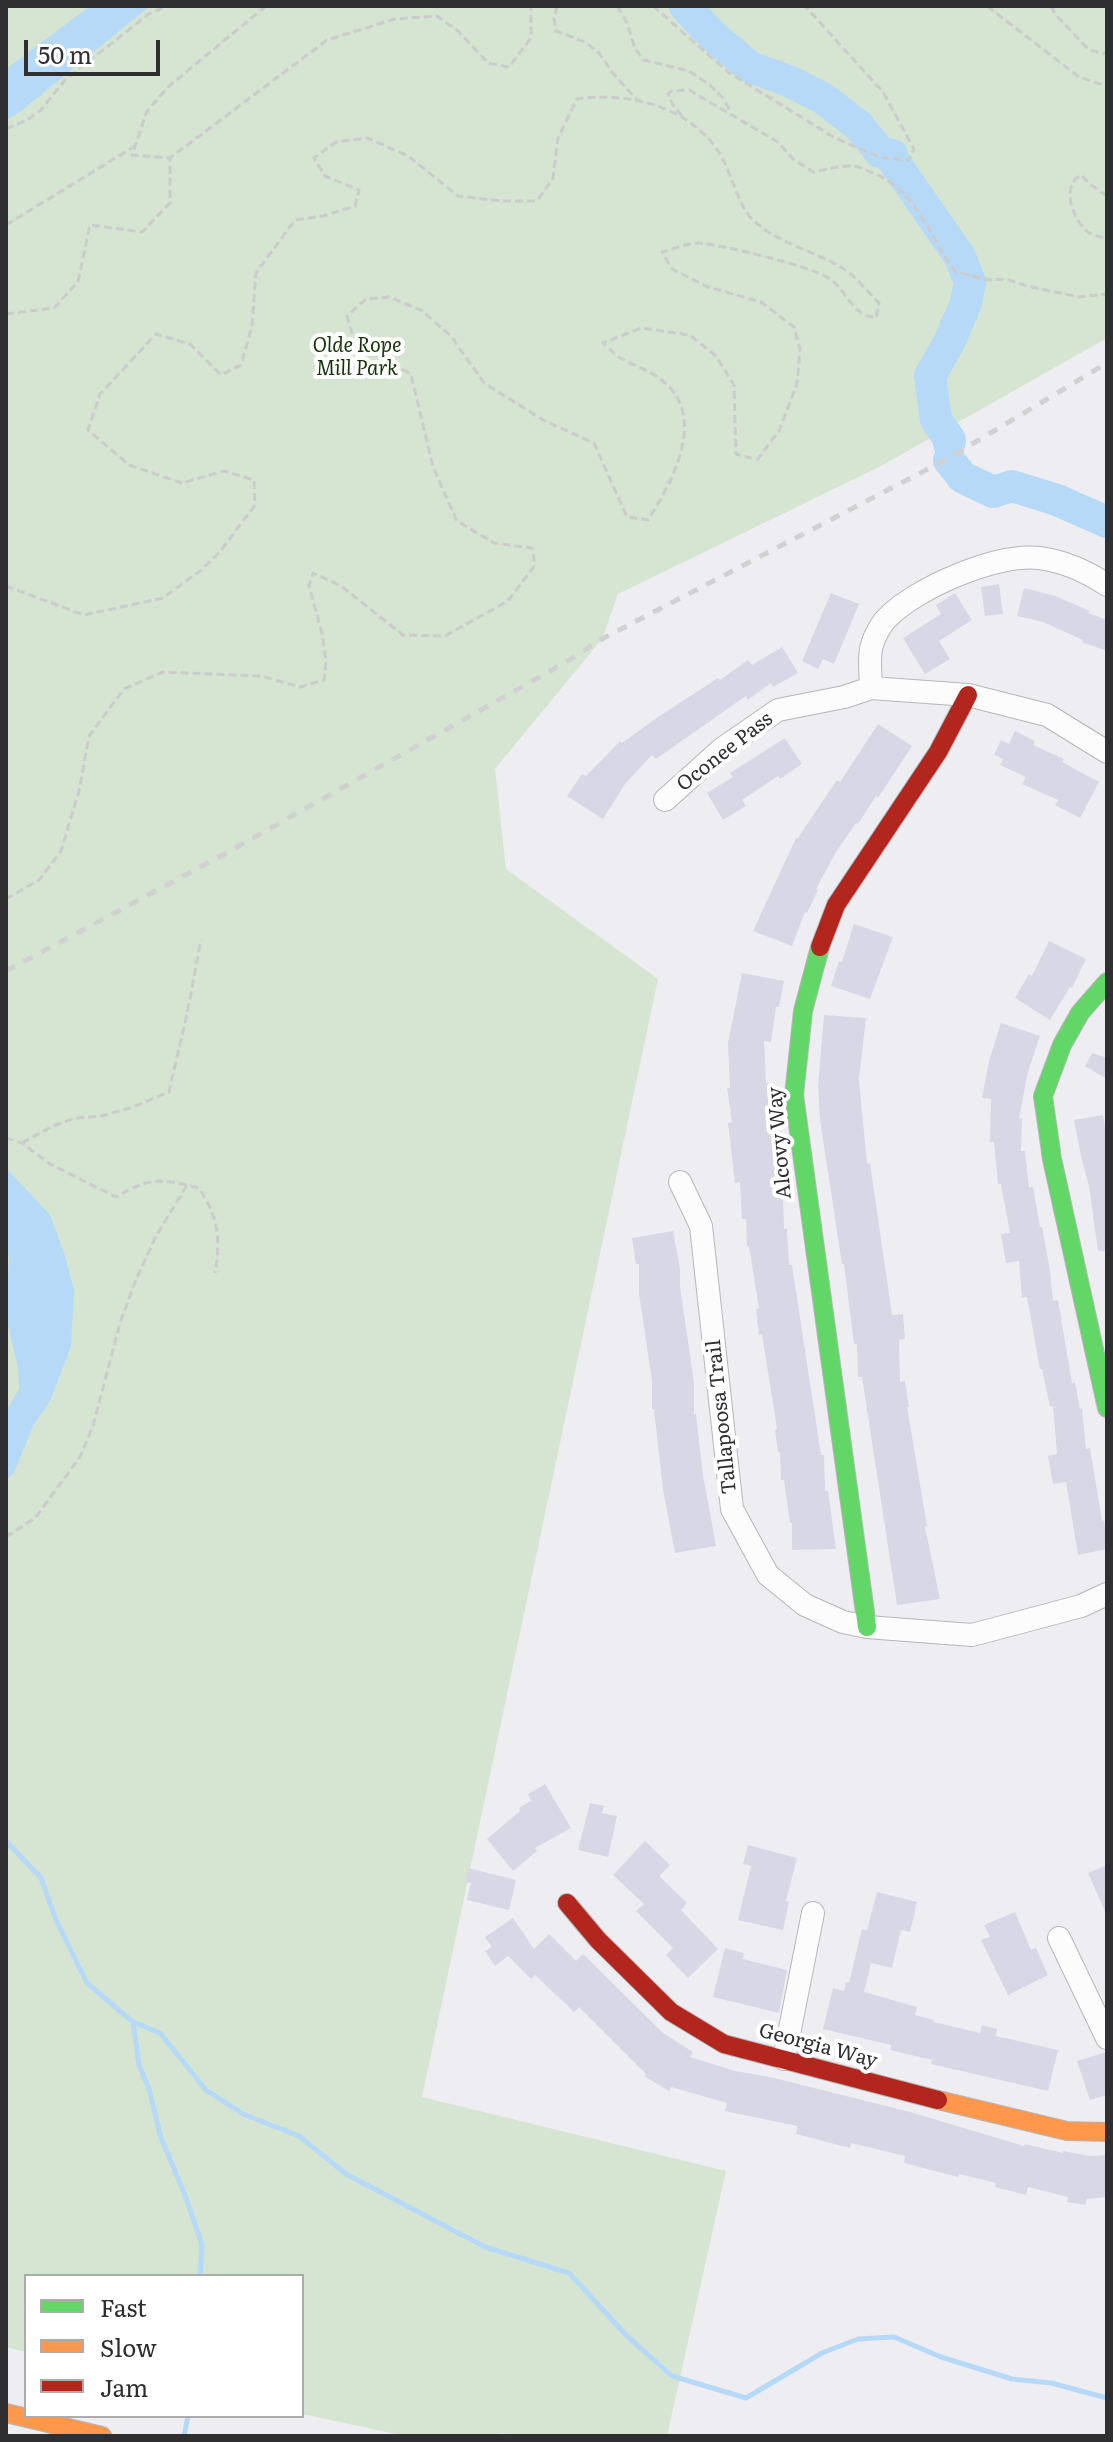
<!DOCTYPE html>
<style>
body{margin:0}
#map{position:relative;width:1113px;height:2442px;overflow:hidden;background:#eeeef2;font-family:Literata,serif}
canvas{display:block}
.frame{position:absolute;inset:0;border:8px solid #2f2f32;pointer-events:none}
.legend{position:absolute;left:24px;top:2274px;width:280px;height:144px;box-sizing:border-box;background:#fff;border:2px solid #acacad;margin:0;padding:10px 14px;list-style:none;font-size:24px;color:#2f2f32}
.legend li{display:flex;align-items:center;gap:16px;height:40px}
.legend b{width:40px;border:2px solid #acacad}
.scale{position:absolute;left:24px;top:40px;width:136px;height:36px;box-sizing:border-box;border:4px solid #2f2f32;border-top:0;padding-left:10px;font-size:24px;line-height:28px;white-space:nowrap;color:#2f2f32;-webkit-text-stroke:6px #fff;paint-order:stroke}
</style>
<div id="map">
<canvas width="1113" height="2442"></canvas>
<div class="frame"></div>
<ul class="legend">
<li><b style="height:10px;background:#63d668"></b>Fast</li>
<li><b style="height:10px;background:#ff974d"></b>Slow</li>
<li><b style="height:10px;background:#b3261e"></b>Jam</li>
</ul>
<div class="scale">50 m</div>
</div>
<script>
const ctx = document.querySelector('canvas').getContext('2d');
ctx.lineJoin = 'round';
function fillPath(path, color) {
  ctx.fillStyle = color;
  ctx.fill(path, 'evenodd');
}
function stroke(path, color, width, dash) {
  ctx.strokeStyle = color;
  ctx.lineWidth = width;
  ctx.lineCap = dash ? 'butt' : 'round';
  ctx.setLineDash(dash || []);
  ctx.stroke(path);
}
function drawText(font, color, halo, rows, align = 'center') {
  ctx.font = font + ' Literata,serif';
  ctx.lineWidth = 8;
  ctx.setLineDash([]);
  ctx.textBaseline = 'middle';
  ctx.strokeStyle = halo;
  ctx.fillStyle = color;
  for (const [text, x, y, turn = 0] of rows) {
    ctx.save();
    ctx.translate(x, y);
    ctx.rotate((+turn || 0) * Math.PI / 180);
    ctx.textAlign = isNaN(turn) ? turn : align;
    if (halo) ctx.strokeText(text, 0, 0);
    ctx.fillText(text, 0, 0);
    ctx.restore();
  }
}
const green = new Path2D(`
 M6,6h1101v332l-226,128 -263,128 -16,45 -107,130 11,100 152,110 -236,1118 304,74 -59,265h-149l-18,-3 -1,3h-94l-103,-22v-138h-276v76l-20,-5z`);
const water = new Path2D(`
 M90,6h60l-129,105 -15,9v-51z
 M6,1168l44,47 15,41 9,34 -3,57 -21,54 -16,23 -20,48 -8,9v-70l13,-22 -1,-21 -12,-51 3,-60 -3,-10z`);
const stream = new Path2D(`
 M6,1841l35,37 15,42 31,63 46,39 27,11 46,57 37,24 56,22 47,38 139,73 84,26 58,63 45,40 74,22 76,-45 36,-14 36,-2 47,20 71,22 39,4 56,15
 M133,2022l6,43 10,24 12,49 24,57 17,50 -2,31
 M184,2436l4,-20`);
const river = new Path2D(`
 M685,6l27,29 38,32 39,14 35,18 35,27 21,26 12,3 1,5 67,97 10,25 -4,21 -17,39 -19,34 6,44 14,20 -1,4
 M949,460l13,17 31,15 19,-6 45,14 50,22`);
const building = new Path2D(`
 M999,584l4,30 -18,2 -4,-29z
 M1024,588l31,8 35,15 -2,2 19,7v31l-25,-9 1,-2 -40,-18 -26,-6z
 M831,593l28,11 -25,60 -11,-5 -5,10 -16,-8z
 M955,593l17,27 -33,21 11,18 -25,15 -22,-36 38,-24 -5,-9z
 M782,647l16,26 -25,14 -2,-4 -23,17 -2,-4 -90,63 -4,-4 -27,29 -22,35 -36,-23 15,-22 4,2 34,-35 2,2 36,-26 60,-39 2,2 28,-20 4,5z
 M878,724l34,22 -34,52 -2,-2 -18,28 -2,-1 -20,29 -20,37 2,1 -11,23 -2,-1 -13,34 -39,-15 43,-93h2l39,-58 3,2z
 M1015,731l20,10 -2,4 31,14 -2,3 37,20 -19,36 -25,-13 3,-5 -36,-16 4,-7 -26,-12 3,-6 -9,-4 7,-15 8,4z
 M785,738l17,26 -22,15 -2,-3 -36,24 4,6 -23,14 -16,-27 26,-16 -3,-4z
 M854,924l39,13 -23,62 -39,-13 8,-25 3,1z
 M1049,941l37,18 -14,29 -2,-1 -20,33 -35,-22 14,-24 3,2z
 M742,973l42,8 -5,26h-3l-5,35 -7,-1 2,42 2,-1 4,26 -4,1 6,33 2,50 7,-1 1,38h3l2,36h3l29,190h3l1,36h3l8,58 -44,1v-27h-2l-6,-43h-3l-1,-28h-2l-3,-22 2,-1 -15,-95 -3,1 -3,-26 3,-1 -10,-62h-2l-1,-27h-4l-2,-37 -5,1 -7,-60 4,-1 -5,-34h3l-2,-45z
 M824,1015l42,3 -7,61 8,85 3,-1 22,152 11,-1 2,25 -6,1 1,42 5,-1 4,26h-2l20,119 -2,1 15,72 -43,6 -35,-228h-4l-1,-33h-3l-10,-80h-2l-22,-144 -2,-34z
 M1001,1023l39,13 -12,36 -9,46h3l-1,33h4l4,36h4l7,40h2l8,43 3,31 5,-1 14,83 3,-1 5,27 2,-1 4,41 4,-1 12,73 2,-1 3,18v11l-29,6 -12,-73 -13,2 -5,-28 9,-2 -4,-48 -3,1 -8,-38h-2l-13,-72 -5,1 -3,-37 -13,2 -5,-29 9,-1 -9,-49h-3l-4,-42h-4l1,-43 -9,-1 7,-37z
 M1092,1053l15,5v21l-22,-13z
 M1103,1115l4,23v113h-9l-9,-65 -8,-30 -7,-36z
 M673,1231l7,38v18l14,95v32h2l7,61 13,71 -41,7 -12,-63 -9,-81h-2v-29l-13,-86v-30h-3l-4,-26z
 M545,1784l26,44 -36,20 2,3 -24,20 -26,-32 33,-28 -1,-3 12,-7 -3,-7z
 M590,1803l14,3 -2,7 15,3 -9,41 -30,-7z
 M645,1841l25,24 -11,11 28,27 -6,7 37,39 -30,29 -22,-23 7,-7 -37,-37 8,-7 -31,-29z
 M748,1845l49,13 -11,43 3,1 -6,28 -45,-10 13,-54 -8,-2z
 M1107,1865v51l-19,-43z
 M468,1868l48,12 -7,30 -42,-10 4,-17 -6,-1z
 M877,1892l40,10 -7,30 -9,-2 -9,38 -21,-5 -7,29 53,15 -2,8 19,5v2l46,11 2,-8 15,4 -1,7 62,14 -10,41 -117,-27 1,-4 -42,-10 1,-5 -68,-16 10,-41 11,3 2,-9 3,1 13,-54 5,1z
 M1015,1912l16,38 5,-2 12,27 -40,20 -27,-55 9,-3 -6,-12z
 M513,1918l21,31 15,-15 27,27 7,-7 80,79 30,19 -3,5 45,14 35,6 140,35 114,34 1,-2 38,9v-2l27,5 17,-1v42l-20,2 -2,6 -18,-3 1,-5 -40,-10 -2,8 -31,-8 1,-4 -37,-9 -1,3 -54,-14 1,-7 -54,-13 -1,5 -54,-14 1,-8 -72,-15 2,-8 -56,-16 -2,4 -25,-15 2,-2 -67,-67 -5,5 -39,-37 -4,4 -23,-23 -13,10 -10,-15 7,-4 -7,-10z
 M725,1948l19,5 -1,6 44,11 -8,43 -66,-16z
 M1107,2052v43l-17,5 -13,-39z`);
const path = new Path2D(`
 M266,6l-98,81 -21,24 -15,44 38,3 157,-118 68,-21 42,-3 21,15 30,32 21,4 22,-29v-32
 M557,6l-3,13 2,12 29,11 14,11 13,19 25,28
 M617,6l10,17 8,26 9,11 45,11 22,15 12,12 8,15
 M653,6l75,66 107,66 46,20 28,2 5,-11 -31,-57 -78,-86
 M987,6l92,71 28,9
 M1051,6l4,8 34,36 18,4
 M682,116l-9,-11 -5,-11 4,-3 17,-1 89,52 15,17 20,13c12,-2 25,-6 37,-6 6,0 12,2 18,5 49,17 60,65 88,101l32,8 18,-1 21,7 52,11 28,-3
 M6,129l21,-9 14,-10 24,-30 84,-66 18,-8
 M1107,196l-17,-12 -9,-9c-21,11 -8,45 7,57 5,3 14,5 19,7
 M6,225l129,-79
 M6,314l48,-6 24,-26 12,-57 52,7 28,-29v-45
 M6,586l78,29 79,-17 37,-27 19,-18 36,-48 -1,-25 -30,-9 -42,12 -53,-18 -41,-35 12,-36 56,-60 34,10 31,31 20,-10 11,-39 4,-53 39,-53 28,-4 32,-10 4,-16 -34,-14 -11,-18 22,-16 32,-4 40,18 50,40 43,5h36l16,-23 5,-40 19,-39c50,-7 108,6 139,49 14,18 21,56 36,71 24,24 63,32 92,50 13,9 24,23 35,34l-3,15c-25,-3 -28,-26 -46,-39 -15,-12 -111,-35 -132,-36 -11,0 -25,6 -36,9l10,17 36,18 53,15 33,25 6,22 -3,35 -18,47 -22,29 -21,-6 -2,-69 -18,-29 -26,-21 -49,-7 -38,15c6,5 12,12 19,16 11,6 24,10 34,17 55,35 18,103 -8,144l-21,-3 -33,-74 -51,-23 -59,-37 -33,-47 -30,-26 -32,-13 -23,2 -19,17 8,28 56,30 22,93 24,54 37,22 38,5 3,17 -27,36 -63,35 -42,-1 -62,-49 -28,-13 -4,12 13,49 4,27 -2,19 -24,7 -39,-11 -98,-4 -39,17 -35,47 -10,55 -18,60 -22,29 -33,19
 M6,1138l16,5 28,21 66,33c35,-21 46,-18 83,-9 19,28 22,52 16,85
 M22,1143l31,-17 22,-8 26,-2 29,-8 39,-16 18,-78 14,-74
 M6,1537l29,-19 45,-61 13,-31 27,-103 15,-41 21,-46 31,-51`);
const street = new Path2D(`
 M871,688c0,-13 -3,-31 1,-43 2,-8 9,-21 15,-27 29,-30 110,-65 152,-60 25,3 47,13 68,27
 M665,800l58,-52 55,-38 66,-13 27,-9 97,7 79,20 60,37
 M680,1182l21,44 31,283 36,66 37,30 38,17 24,5 105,8 109,-29 26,-12
 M1059,1938l48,100
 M784,2059l29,-146`);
const fast = new Path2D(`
 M820,947l-17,64 -9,84 73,532
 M1107,982l-27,31 -18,32 -19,51 9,63 55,249`);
const slow = new Path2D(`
 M938,2100l129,31 40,1
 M6,2413l96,23`);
const jam = new Path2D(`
 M820,947l16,-42 102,-153 30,-57
 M567,1903l31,37 73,72 53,32 214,56`);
const rail = new Path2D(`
 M6,971l215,-115 347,-195 34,-22 347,-181 158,-95`);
const parkNames = [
 ["Olde Rope",357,346],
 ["Mill Park",357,369]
];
const streetNames = [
 ["Oconee Pass",725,752,-38],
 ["Alcovy Way",780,1143,-95],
 ["Tallapoosa Trail",722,1417,-96],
 ["Georgia Way",818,2046,15]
];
fillPath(green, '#d5e5d2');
fillPath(water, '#b6d9f8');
stroke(stream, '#b6d9f8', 5);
stroke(river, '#b6d9f8', 32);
fillPath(building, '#d8d7e6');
stroke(street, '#b6b6b9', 24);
stroke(fast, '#b6b6b9', 20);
stroke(slow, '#b6b6b9', 20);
stroke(jam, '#b6b6b9', 20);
stroke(path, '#cccccd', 3, [8, 4]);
stroke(street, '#fcfcfd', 22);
stroke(fast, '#63d668', 18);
stroke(slow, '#ff974d', 18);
stroke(jam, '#b3261e', 18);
stroke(rail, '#d1d1d2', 5, [10, 10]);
drawText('italic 20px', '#153409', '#fff', parkNames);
drawText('20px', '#2f2f32', '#fff', streetNames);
</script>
